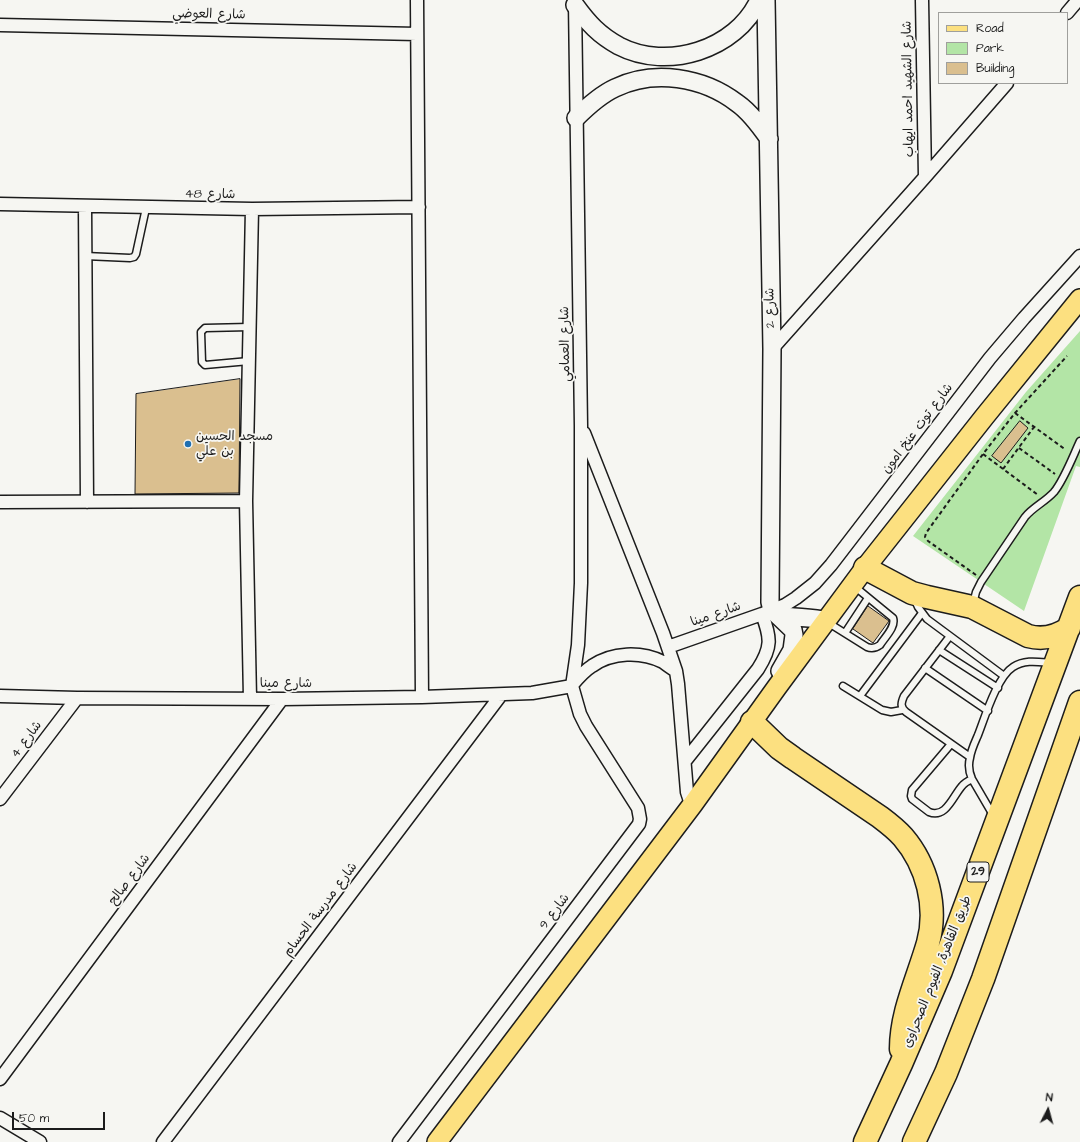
<!DOCTYPE html>
<meta charset="utf-8">
<style>
body{margin:0}
#map{position:relative;width:1080px;height:1142px;overflow:hidden;background:#f6f6f2;font-family:"Architects Daughter",sans-serif}
canvas{display:block}
.legend{position:absolute;left:938px;top:12px;width:130px;height:72px;box-sizing:border-box;background:#f6f6f2;border:1px solid #9f9f9c;margin:0;padding:5px 7px;list-style:none;font-size:12px;color:#1c1c1c}
.legend li{display:flex;align-items:center;gap:8px;height:20px}
.legend b{width:20px;border:1px solid #9f9f9c}
.north{position:absolute;left:1028px;top:1090px;width:40px;height:40px;-webkit-text-stroke:3px #f6f6f2;paint-order:stroke;rotate:6deg;font-size:11px;font-weight:700;line-height:16px;text-align:center;color:#1c1c1c}
.north::after{content:'';display:block;margin:auto;width:14px;height:18px;background:#1c1c1c;clip-path:polygon(50% 0,100% 100%,50% 72%,0 100%)}
.scale{position:absolute;left:12px;top:1112px;width:93px;height:18px;box-sizing:border-box;border:2px solid #1c1c1c;border-top:0;padding-left:5px;font-size:12px;line-height:14px;white-space:nowrap;color:#1c1c1c;-webkit-text-stroke:3px #f6f6f2;paint-order:stroke}
</style>
<div id="map">
<canvas width="1080" height="1142"></canvas>
<ul class="legend">
<li><b style="height:5px;background:#fce080"></b>Road</li>
<li><b style="height:11px;background:#b3e5a6"></b>Park</li>
<li><b style="height:11px;background:#dabf8f"></b>Building</li>
</ul>
<div class="north">N</div>
<div class="scale">50 m</div>
</div>
<script>
const ctx = document.querySelector('canvas').getContext('2d');
ctx.lineJoin = 'round';
function fillPath(path, color) {
  ctx.fillStyle = color;
  ctx.fill(path, 'evenodd');
}
function stroke(path, color, width, dash) {
  ctx.strokeStyle = color;
  ctx.lineWidth = width;
  ctx.lineCap = dash ? 'butt' : 'round';
  ctx.setLineDash(dash || []);
  ctx.stroke(path);
}
function drawText(font, color, halo, rows, align = 'center') {
  ctx.font = font + ' "Architects Daughter","Playpen Sans Arabic",sans-serif';
  ctx.lineWidth = 3.5;
  ctx.setLineDash([]);
  ctx.textBaseline = 'middle';
  ctx.strokeStyle = halo;
  ctx.fillStyle = color;
  for (const [text, x, y, turn = 0] of rows) {
    ctx.save();
    ctx.translate(x, y);
    ctx.rotate((+turn || 0) * Math.PI / 180);
    ctx.textAlign = isNaN(turn) ? turn : align;
    if (halo) ctx.strokeText(text, 0, 0);
    ctx.fillText(text, 0, 0);
    ctx.restore();
  }
}
const green = new Path2D(`
 M1080,331v136l-4,-1 -52,145 -111,-75 113,-144z`);
const building = new Path2D(`
 M240,379l-1,114 -104,1 1,-100z
 M1020,421l8,7 -27,35 -9,-7z
 M868,606l21,15 -16,22 -20,-14z`);
const path = new Path2D(`
 M1015,413l51,37
 M1019,448l36,26
 M983,454l55,41
 M1003,469l31,-42
 M976,575l-48,-34 -3,-4 1,-4 57,-79 32,-41 52,-57`);
const lane = new Path2D(`
 M85,256l45,2 4,-1 2,-3 10,-46
 M249,361l-44,4 -3,-3 -1,-30 4,-4 45,-1
 M914,598l4,9 9,12 77,57
 M973,604l3,-12 5,-10 44,-65c8,-10 20,-15 29,-25 10,-12 19,-36 26,-51
 M827,622l40,25c5,2 9,1 13,-2 5,-8 16,-18 13,-27l-39,-32
 M845,633l23,-35
 M950,636l-46,60c-3,7 -4,11 2,16l64,45
 M939,650l59,38
 M925,668l63,43
 M843,686l39,24 9,2 11,-2
 M860,696l62,-83
 M951,744l-39,46 -1,6 1,3 17,13c17,7 24,-16 33,-26 2,-3 6,-5 10,-7
 M993,815l-21,-36c-3,-7 -4,-14 -2,-21 1,-8 5,-16 8,-23 7,-18 19,-58 35,-68 12,-8 26,-5 39,-4`);
const street = new Path2D(`
 M417,0l5,697
 M922,0l3,177
 M1067,13l11,-13
 M0,25l417,9
 M0,204l252,5 167,-2
 M85,206l2,296
 M772,349l153,-172 82,-94
 M584,433l79,200 13,38 2,13 9,108 2,6 4,6
 M0,502l246,-1
 M668,647l94,-33 23,-9 11,-7 19,-15 16,-18 159,-207 34,-40 56,-62
 M572,685c6,-7 12,-14 20,-19 20,-14 49,-15 71,-4 4,3 8,6 13,9
 M0,696l77,2 205,1 140,-2 110,-4 40,-7
 M250,698l-4,-197 6,-292
 M685,761l73,-92c14,-22 13,-31 4,-55
 M0,799l77,-101
 M0,1079l282,-380
 M0,1118l40,24
 M163,1142l338,-447
 M399,1142l240,-318 1,-5 -2,-11 -52,-82 -6,-12 -8,-28 6,-41 3,-62v-157l-6,-423`);
const secondary = new Path2D(`
 M766,0l6,349 -2,253 2,8 21,20 1,5 -2,15 -12,21
 M575,5c13,18 24,30 44,41 48,25 117,4 140,-46
 M576,118c12,-12 24,-23 39,-30 39,-19 88,-11 122,15 13,9 23,23 32,36
 M777,614c16,5 33,2 49,7`);
const primary = new Path2D(`
 M437,1142l256,-338 84,-117 88,-119 120,-152 95,-117`);
const highway = new Path2D(`
 M865,568l47,25 15,4 45,10 56,29c15,4 28,1 41,-8
 M752,722l27,26 14,10 87,59c8,6 16,12 23,20 24,28 35,70 25,106 -10,35 -27,69 -27,106
 M865,1142l36,-78 40,-93 139,-374
 M914,1142l32,-69 37,-94 97,-277`);
const markers = [
 [188,444,4,"#1f6fb2"]
];
const shields = [
 [978,872,22]
];
const shieldNames = [
 ["29",978,872]
];
const streetNames = [
 ["شارع العوضي",209,15,1],
 ["شارع الشهيد احمد ايهاب",909,89,-91],
 ["شارع 48",210,195,1],
 ["شارع 2",771,308,-91],
 ["شارع العمامي",566,344,-91],
 ["شارع توت عنخ امون",918,429,-53],
 ["شارع مينا",716,615,-19],
 ["شارع مينا",286,684],
 ["شارع 4",27,740,-53],
 ["شارع صالح",130,880,-53],
 ["شارع مدرسة الحسام",321,910,-53],
 ["شارع 9",555,912,-53],
 ["طريق القاهرة, الفيوم الصحراوى",938,972,-68]
];
const poiNames = [
 ["مسجد الحسين",196,437],
 ["بن علي",196,452]
];
fillPath(green, '#b3e5a6');
fillPath(building, '#dabf8f');
stroke(building, '#1c1c1c', 1);
stroke(lane, '#1c1c1c', 9);
stroke(street, '#1c1c1c', 15);
stroke(secondary, '#1c1c1c', 20);
stroke(primary, '#1c1c1c', 22);
stroke(highway, '#1c1c1c', 25);
stroke(path, '#1c1c1c', 2, [4, 3]);
stroke(lane, '#f6f6f2', 6);
stroke(street, '#f6f6f2', 12);
stroke(secondary, '#f6f6f2', 17);
stroke(primary, '#fce080', 19);
stroke(highway, '#fce080', 22);
for (const [x, y, r, color] of markers) {
  const dot = new Path2D();
  dot.arc(x, y, r, 0, 2 * Math.PI);
  ctx.fillStyle = color;
  ctx.fill(dot);
  stroke(dot, '#f6f6f2', 1.5);
}
for (const [x, y, w] of shields) {
  const box = new Path2D();
  box.roundRect(x - w / 2, y - 10, w, 20, 3);
  ctx.fillStyle = '#f6f6f2';
  ctx.fill(box);
  stroke(box, '#1c1c1c', 1);
}
drawText('bold 12px', '#1c1c1c', null, shieldNames);
drawText('13px', '#1c1c1c', '#f6f6f2', streetNames);
drawText('13px', '#1c1c1c', '#f6f6f2', poiNames, 'left');
</script>
